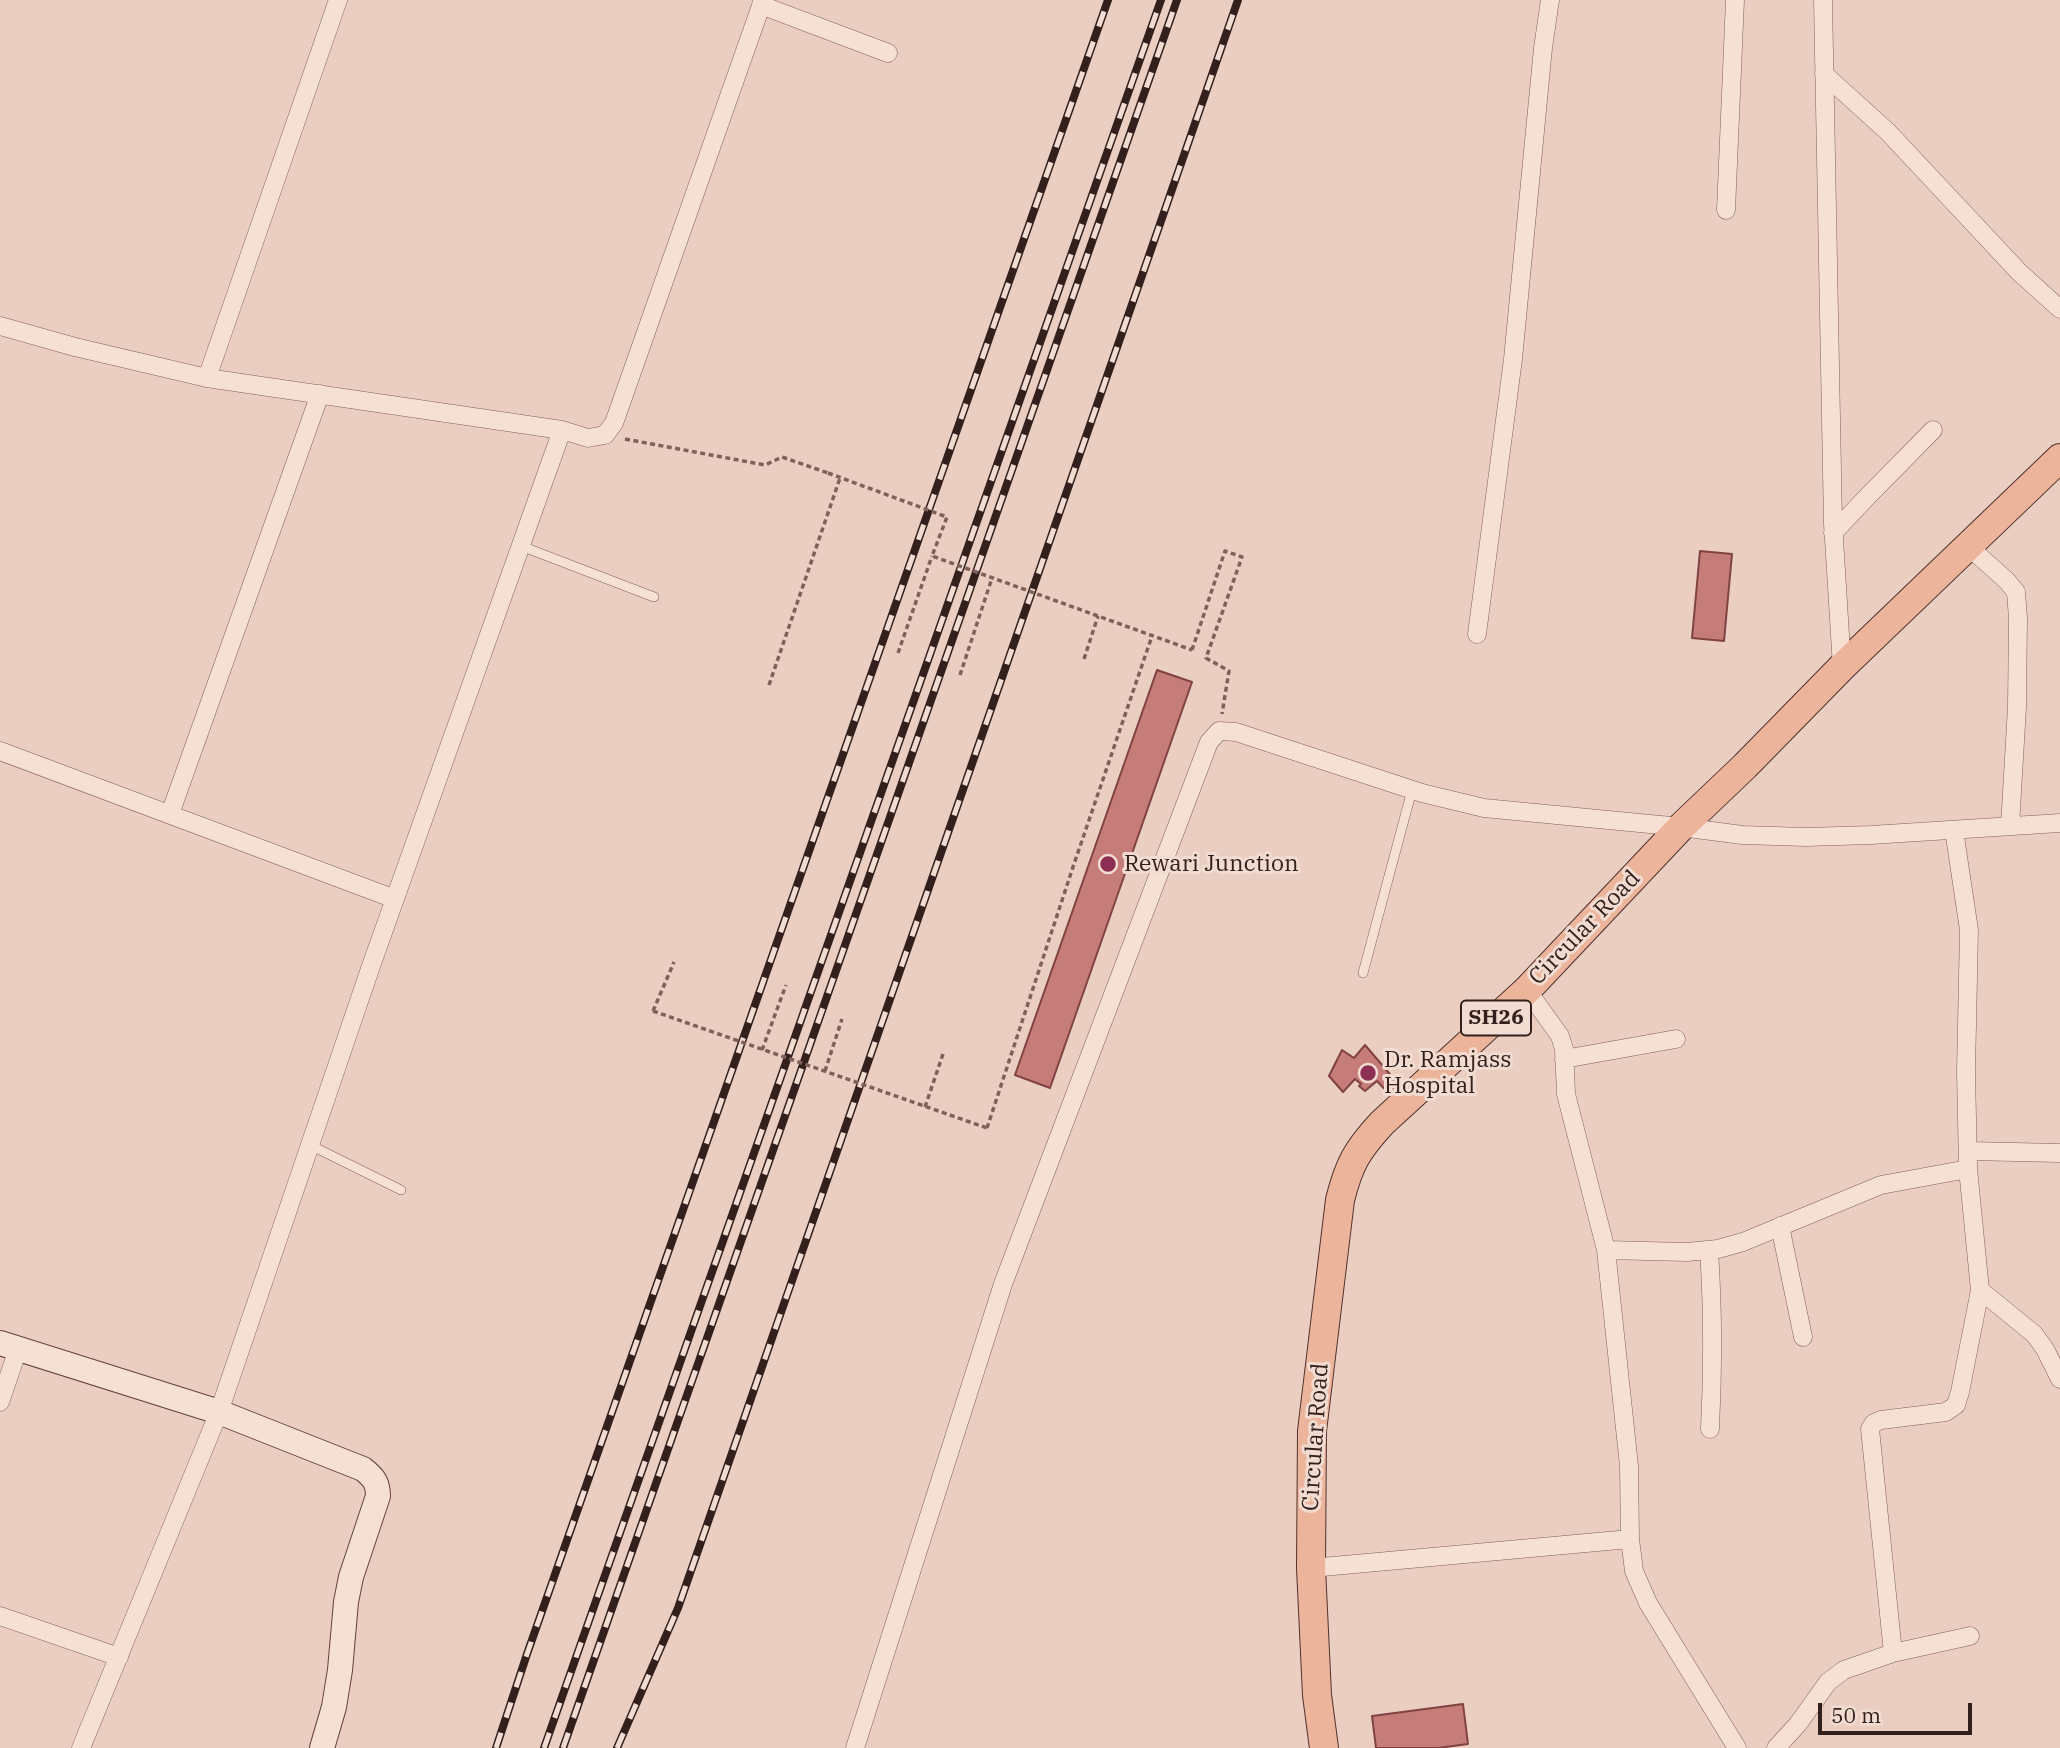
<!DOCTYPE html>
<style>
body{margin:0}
#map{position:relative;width:2060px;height:1748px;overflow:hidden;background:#eacec1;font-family:"IBM Plex Serif",serif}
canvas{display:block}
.scale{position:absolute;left:1818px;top:1703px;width:154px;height:32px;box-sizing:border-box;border:4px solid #33201d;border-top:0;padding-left:9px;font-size:21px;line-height:24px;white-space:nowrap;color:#33201d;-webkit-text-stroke:5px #f2dbd0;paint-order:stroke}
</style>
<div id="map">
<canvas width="2060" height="1748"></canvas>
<div class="scale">50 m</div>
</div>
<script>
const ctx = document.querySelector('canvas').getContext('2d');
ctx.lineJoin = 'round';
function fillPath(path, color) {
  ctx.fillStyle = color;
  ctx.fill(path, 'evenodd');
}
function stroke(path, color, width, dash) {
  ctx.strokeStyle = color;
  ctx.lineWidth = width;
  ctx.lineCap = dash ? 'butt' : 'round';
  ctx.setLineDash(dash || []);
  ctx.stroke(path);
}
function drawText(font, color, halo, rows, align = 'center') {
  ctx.font = font + ' "IBM Plex Serif",serif';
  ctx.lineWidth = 6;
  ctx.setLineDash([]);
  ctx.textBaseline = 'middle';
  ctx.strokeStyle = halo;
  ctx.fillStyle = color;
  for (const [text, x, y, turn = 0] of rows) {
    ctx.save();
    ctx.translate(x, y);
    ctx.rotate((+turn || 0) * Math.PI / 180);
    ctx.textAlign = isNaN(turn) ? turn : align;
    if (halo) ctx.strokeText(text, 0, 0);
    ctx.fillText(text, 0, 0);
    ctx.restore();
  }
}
const building = new Path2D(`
 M1700,551l32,3 -8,87 -32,-3z
 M1157,670l35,12 -142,406 -35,-13z
 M1365,1045l35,41 -10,9 -13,-14 -12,10 -6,-5 2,-2 -6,-5 -12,13 -14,-16 13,-26 12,8z
 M1463,1704l5,40 -30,4h-62l-4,-32z`);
const path = new Path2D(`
 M625,439l140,26 17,-8 46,16
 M1192,650l33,-99 17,6 -36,101 23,13 -7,43
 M898,653l34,-97
 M1084,659l14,-43
 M960,675l32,-97
 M769,685l71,-207
 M653,1011l21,-49
 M762,1050l24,-65
 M825,1071l17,-52
 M925,1107l18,-53
 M987,1128l87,-264 78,-228`);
const lane = new Path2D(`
 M521,546l133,51
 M1363,973l49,-183
 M310,1145l91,45`);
const street = new Path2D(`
 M1823,0l10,523 9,144
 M761,5l127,48
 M1824,74l64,58 131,140 41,37
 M1726,210l9,-210
 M0,326l75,21 132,31 355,52 26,8 17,-3 9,-12 149,-423
 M207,378l131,-378
 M1833,533l34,-36 66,-67
 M1968,546l39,35 9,11 2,26 -1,89 -7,119
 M1477,634l36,-275 30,-311 7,-48
 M0,751l395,148
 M170,814l150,-420
 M1527,990l33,46 4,13 2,45 40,156 23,216 1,73 4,32 14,32 89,145
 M1564,1059l112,-20
 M1969,1151l91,2
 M1780,1226l23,111
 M1606,1250l81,2 31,-3 25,-7 138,-57 87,-16
 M1709,1250c4,60 4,119 1,179
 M1980,1290l54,44 11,15 15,30
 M0,1402l18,-53
 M1311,1568l319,-29
 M0,1616l119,41
 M1893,1653l-23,-224 4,-6 7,-3 65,-8 10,-7 4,-13 20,-102 -12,-121 -2,-98 3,-141 -15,-100
 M81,1748l138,-336 152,-446 191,-536
 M855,1748l148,-464 206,-542 10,-11 17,1 186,61 62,15 197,19 61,8 64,2 65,-2 189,-12
 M1776,1748l22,-24 30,-42 16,-12 49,-17 77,-17`);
const secondary = new Path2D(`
 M0,1343l219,69 144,57c10,8 15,13 15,27l-27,81 -5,25 -6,68 -6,37 -12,41`);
const primary = new Path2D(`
 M1324,1748l-7,-53 -6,-127 1,-137 28,-231c9,-36 17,-50 42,-77l145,-133 154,-163 64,-61 97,-99 218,-209`);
const rail = new Path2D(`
 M496,1748l31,-94 581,-1654
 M544,1748l617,-1748
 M563,1748l614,-1748
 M617,1748l61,-140 560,-1608`);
const pathBridge = new Path2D(`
 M828,473l119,44 -15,39 260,94
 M653,1011l334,117`);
const markers = [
 [1108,864,9,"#8d2e53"],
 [1368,1073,9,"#8d2e53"]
];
const shields = [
 [1496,1018,70]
];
const shieldNames = [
 ["SH26",1496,1018]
];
const poiNames = [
 ["Rewari Junction",1124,864],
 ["Dr. Ramjass",1384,1060],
 ["Hospital",1384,1086]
];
const streetNames = [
 ["Circular Road",1585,928,-46],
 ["Circular Road",1316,1437,-86]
];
fillPath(building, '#c67c79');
stroke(building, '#804341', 2);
stroke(lane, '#82605a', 10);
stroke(street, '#82605a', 19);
stroke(secondary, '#64423d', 26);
stroke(primary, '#50312e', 30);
stroke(path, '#82605a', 3.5, [5, 3.5]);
stroke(lane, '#f6dfd3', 9);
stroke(street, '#f6dfd3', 18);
stroke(secondary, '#f6dfd3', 24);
stroke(primary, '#ecb49b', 28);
stroke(rail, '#33201d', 8);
stroke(rail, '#f2dbd0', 5, [16]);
stroke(pathBridge, '#82605a', 3.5, [5, 3.5]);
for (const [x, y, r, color] of markers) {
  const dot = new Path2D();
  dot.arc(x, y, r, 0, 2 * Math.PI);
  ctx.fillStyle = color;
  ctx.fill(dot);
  stroke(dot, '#f2dbd0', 2.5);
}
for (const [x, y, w] of shields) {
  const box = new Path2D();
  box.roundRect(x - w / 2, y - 17.5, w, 35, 5);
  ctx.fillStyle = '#f2dbd0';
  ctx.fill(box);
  stroke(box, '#33201d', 2);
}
drawText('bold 21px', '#33201d', null, shieldNames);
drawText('23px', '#33201d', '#f2dbd0', poiNames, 'left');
drawText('23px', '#33201d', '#f2dbd0', streetNames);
</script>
